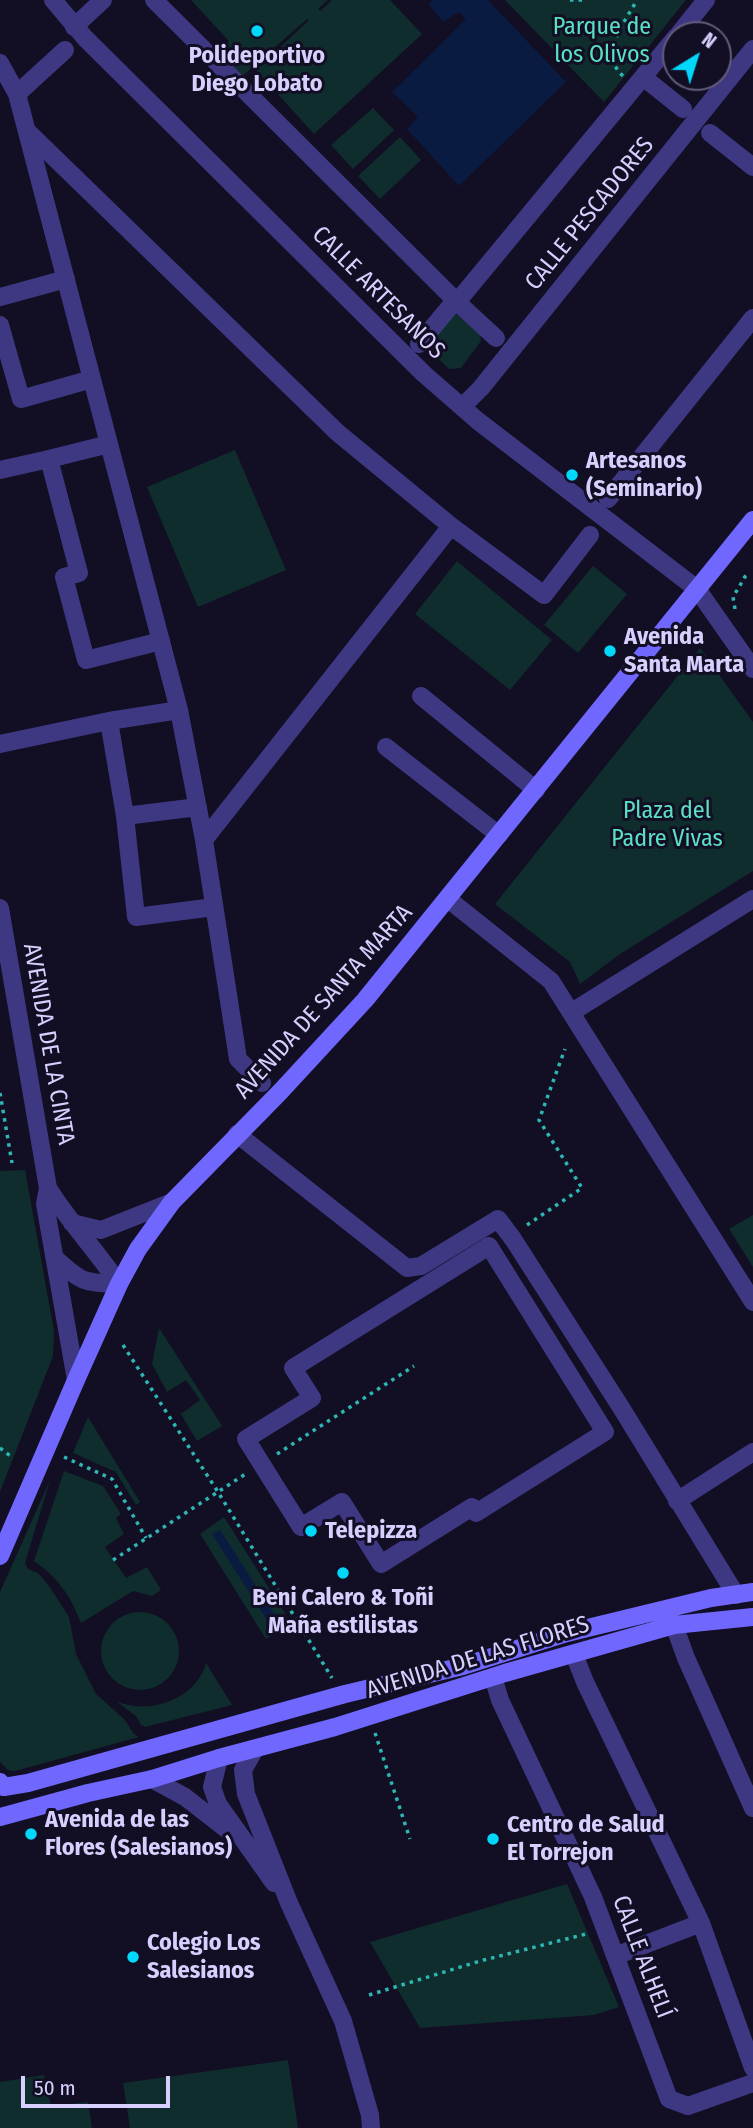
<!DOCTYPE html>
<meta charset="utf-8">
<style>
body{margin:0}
#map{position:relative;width:753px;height:2128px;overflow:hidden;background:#120e23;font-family:"Fira Sans Condensed",sans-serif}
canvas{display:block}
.north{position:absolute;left:662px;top:21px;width:70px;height:70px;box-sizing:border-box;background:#120e23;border:2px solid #615c7b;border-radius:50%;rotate:38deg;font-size:19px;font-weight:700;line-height:28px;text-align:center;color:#d7d0ff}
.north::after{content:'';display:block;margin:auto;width:24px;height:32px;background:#00d8fb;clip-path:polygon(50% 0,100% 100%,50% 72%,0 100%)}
.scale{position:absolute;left:21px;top:2076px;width:149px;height:32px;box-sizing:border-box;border:4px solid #d7d0ff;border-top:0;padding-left:9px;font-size:21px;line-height:24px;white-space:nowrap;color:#d7d0ff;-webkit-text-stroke:5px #120e23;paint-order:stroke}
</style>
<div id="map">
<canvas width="753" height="2128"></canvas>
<div class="north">N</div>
<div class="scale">50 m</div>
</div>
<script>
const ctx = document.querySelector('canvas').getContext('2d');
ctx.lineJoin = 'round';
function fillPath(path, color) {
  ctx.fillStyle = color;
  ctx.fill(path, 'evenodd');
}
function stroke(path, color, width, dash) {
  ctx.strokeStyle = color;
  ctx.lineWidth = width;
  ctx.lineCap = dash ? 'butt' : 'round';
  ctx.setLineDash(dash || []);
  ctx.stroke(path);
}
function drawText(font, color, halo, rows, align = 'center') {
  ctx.font = font + ' "Fira Sans Condensed",sans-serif';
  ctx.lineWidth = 6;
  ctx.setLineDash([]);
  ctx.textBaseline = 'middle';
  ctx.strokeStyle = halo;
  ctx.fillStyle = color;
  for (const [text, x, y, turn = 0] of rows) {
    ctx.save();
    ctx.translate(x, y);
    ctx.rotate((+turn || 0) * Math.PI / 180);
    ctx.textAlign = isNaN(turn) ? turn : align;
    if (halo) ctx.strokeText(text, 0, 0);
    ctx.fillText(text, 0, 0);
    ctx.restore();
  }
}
const green = new Path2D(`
 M191,0h137l-10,9 2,2 12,-11h58l32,34 -108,100 -58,-64 53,-50 -2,-1 -69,61 -25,-23 16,-16z
 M505,0h181l-82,102z
 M373,108l21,22 -41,39 -22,-24z
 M400,137l21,23 -41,39 -22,-23z
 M454,312l26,22 1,7 -20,27 -12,1 -22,-21z
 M235,450l51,120 -88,37 -51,-120z
 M457,561l95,79 -42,50 -95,-76z
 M593,566l34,28 -49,59 -34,-28z
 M700,648l53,74v149l-133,83 -40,30 -10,-22 -75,-58z
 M25,1170l29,161 -1,25 -53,136v-321z
 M753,1215v52l-24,-38z
 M159,1328l63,98 -25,15 -16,-27 19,-14 -14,-20 -19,12 -15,-28z
 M88,1417l52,85 -4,3 -20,-33 -43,-19z
 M64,1471l39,15 18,28 -5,4 8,16 -19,13 21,31 21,-11 14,23 -9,6 -19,-5 -52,32c-10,-26 -23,-46 -47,-62z
 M50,1480l-25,83 3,6 10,4 11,13 20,31 7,37 20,40 28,25 10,15 5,3 -124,34 -7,-1 -8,-8v-170z
 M224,1517l67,106 -25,16 -66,-105z
 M101 1651a39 39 0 1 1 78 0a39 39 0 1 1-78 0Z
 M206,1663l26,42 -87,22 -4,-2 -5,-9 -20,-15c32,15 81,-2 90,-38z
 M567,1884l52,123 -25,8 -174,13 -50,-86z
 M288,2060l10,68h-168l-7,-45z
 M44,2075l7,31 37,-4 4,26h-92v-46z`);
const water = new Path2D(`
 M433,0h55l78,82 -107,104 -52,-57 11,-12 -26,-25 74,-73 -7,-7 -16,10 -15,-18z
 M220,1530l58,90 -8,5 -58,-91z`);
const path = new Path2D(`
 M570,0h16
 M623,76c-25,-22 2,-54 14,-76
 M735,609l-2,-12 12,-20 -4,-3
 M0,1093l12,70
 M527,1225l55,-37 -43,-68 26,-71
 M123,1345l95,147 114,186
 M0,1448l13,10
 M277,1454l137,-88
 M64,1457l48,22 34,59
 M113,1560l134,-87
 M375,1733l35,106
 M369,1995l111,-34 110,-28`);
const pedestrian = new Path2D(`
 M154,0l303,302 39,36
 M74,27l29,-27
 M678,35l28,-35
 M0,63l17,31 162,616 25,130 34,219 24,24
 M643,77l40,32
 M17,94l48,-44
 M28,132l310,301 113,93 93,69 46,-60
 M710,133l43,34
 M0,297l66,-18
 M0,325l21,74 71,-20
 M419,344l34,-41 4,-1 219,-265
 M109,444l-60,15 30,114 -15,4 22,83 75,-19
 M0,470l49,-11
 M608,499l145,-181
 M0,744l109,-23
 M198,807l-73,9 11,101 78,-10
 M125,816l-16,-95 70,-11
 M204,840l247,-314
 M489,1246l116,186 -129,81 -4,-6 -91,57 -39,-62 -41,25 -55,-88 66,-41 -19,-30z
 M574,1654l11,28 116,241 52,145
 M493,1677l7,23 93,197 76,202 19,7 65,-23
 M615,1956l86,-33`);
const minor = new Path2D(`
 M462,407l19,-19 272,-339
 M421,696l115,94
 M386,747l113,88
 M448,899l103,82 202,321
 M572,1012l181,-113
 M237,1134l170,134 14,-2 77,-47 15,20 109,170 114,186
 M677,1501l76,-49
 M667,1613l7,12 12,33 67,150`);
const tertiary = new Path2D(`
 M53,0l32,38 339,336 54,47 219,168 56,80
 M0,908l48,280 -3,16 31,176
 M48,1188c21,34 49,63 71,96
 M72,1223l29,7 71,-28
 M55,1258c26,24 28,25 64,26
 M255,1749l-12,21 3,24 43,109 54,118 27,94 1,13
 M219,1758l-7,29 6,17 56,79
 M152,1779l33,18 45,35`);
const secondary = new Path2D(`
 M0,1556l76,-176 43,-96 19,-35 34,-47 108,-110 85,-92 388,-480
 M0,1782l4,5 24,-4 317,-89 118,-28 104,-33 144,-35 42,-6
 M0,1817l88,-24 64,-14 67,-21 116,-31 170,-54 169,-48 79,-8`);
const markers = [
 [257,31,7,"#00d8fb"],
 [572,475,7,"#00d8fb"],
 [610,651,7,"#00d8fb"],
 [311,1531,7,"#00d8fb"],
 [343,1573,7,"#00d8fb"],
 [31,1834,7,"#00d8fb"],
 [493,1839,7,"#00d8fb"],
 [133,1957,7,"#00d8fb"]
];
const parkNames = [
 ["Parque de",602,27],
 ["los Olivos",602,55],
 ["Plaza del",667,811],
 ["Padre Vivas",667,839]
];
const poiNames = [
 ["Polideportivo",257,56,"center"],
 ["Diego Lobato",257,84,"center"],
 ["Artesanos",586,461],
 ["(Seminario)",586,489],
 ["Avenida",624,637],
 ["Santa Marta",624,665],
 ["Telepizza",325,1531],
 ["Beni Calero & Toñi",343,1598,"center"],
 ["Maña estilistas",343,1626,"center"],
 ["Avenida de las",45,1820],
 ["Flores (Salesianos)",45,1848],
 ["Centro de Salud",507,1825],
 ["El Torrejon",507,1853],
 ["Colegio Los",147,1943],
 ["Salesianos",147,1971]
];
const streetNames = [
 ["CALLE PESCADORES",590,214,-51],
 ["CALLE ARTESANOS",378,293,45],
 ["AVENIDA DE SANTA MARTA",324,1002,-48],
 ["AVENIDA DE LA CINTA",48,1044,80],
 ["AVENIDA DE LAS FLORES",478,1658,-17],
 ["CALLE ALHELÍ",642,1957,69]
];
fillPath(green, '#102d2d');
fillPath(water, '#091b41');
stroke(path, '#2db6b3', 3.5, [3.5, 5]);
stroke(pedestrian, '#3e3883', 18);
stroke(minor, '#3e3883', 18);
stroke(tertiary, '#3e3883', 18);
stroke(secondary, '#7067ff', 18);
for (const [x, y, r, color] of markers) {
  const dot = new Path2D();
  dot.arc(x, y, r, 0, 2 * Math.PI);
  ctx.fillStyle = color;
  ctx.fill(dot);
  stroke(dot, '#120e23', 2.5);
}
drawText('24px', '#5ae1c4', '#120e23', parkNames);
drawText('bold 24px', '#d7d0ff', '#120e23', poiNames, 'left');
drawText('24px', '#d7d0ff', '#120e23', streetNames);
</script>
